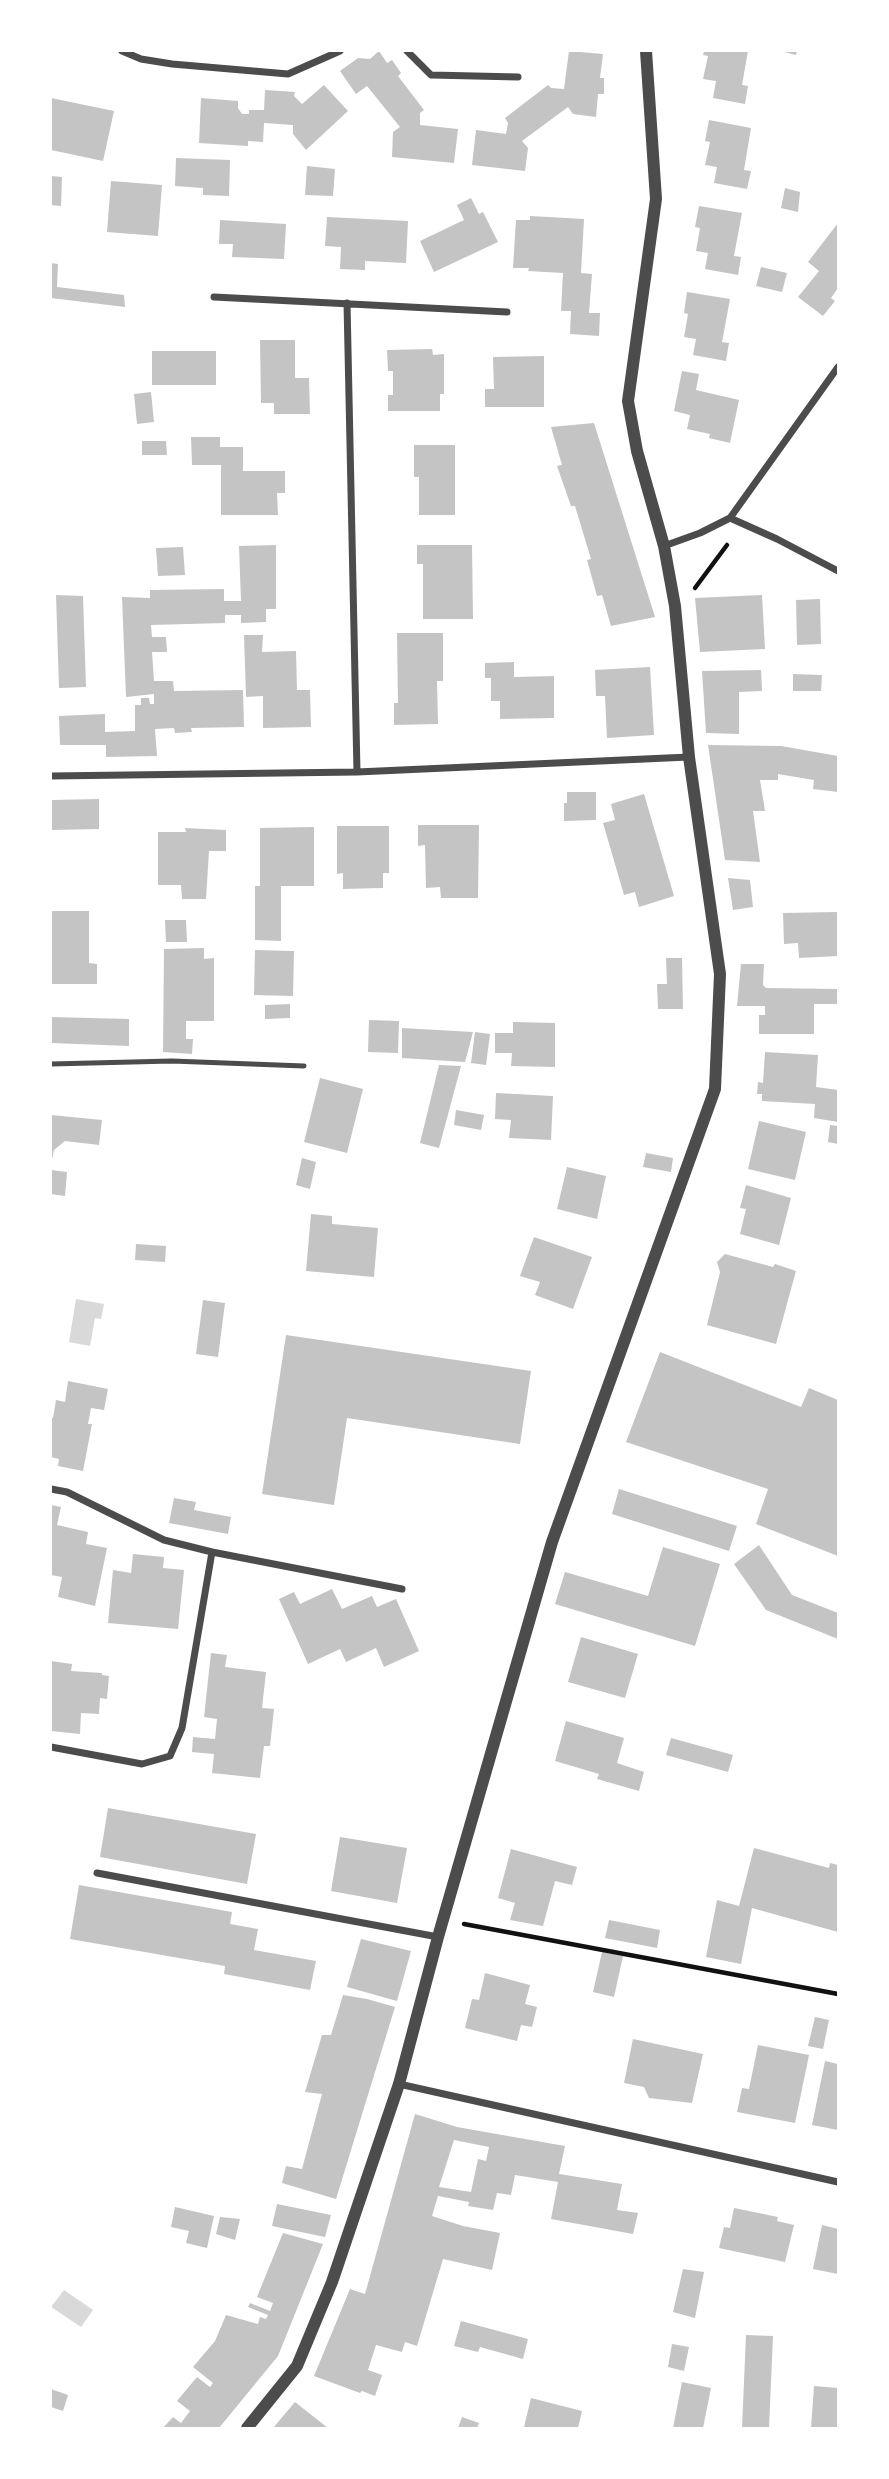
<!DOCTYPE html>
<style>
body{margin:0}
#map{position:relative;width:889px;height:2479px;overflow:hidden;background:#fff;font-family:"Sofia Sans Condensed",sans-serif}
canvas{display:block}
.frame{position:absolute;inset:0;border:52px solid #fff;pointer-events:none}
</style>
<div id="map">
<canvas width="889" height="2479"></canvas>
<div class="frame"></div>
</div>
<script>
const ctx = document.querySelector('canvas').getContext('2d');
ctx.lineJoin = 'round';
function fillPath(path, color) {
  ctx.fillStyle = color;
  ctx.fill(path, 'evenodd');
}
function stroke(path, color, width, dash) {
  ctx.strokeStyle = color;
  ctx.lineWidth = width;
  ctx.lineCap = dash ? 'butt' : 'round';
  ctx.setLineDash(dash || []);
  ctx.stroke(path);
}
const water = new Path2D(`
 M76,1299l28,5 -3,15 -6,-1 -5,28 -21,-4z
 M64,2290l29,20 -12,17 -30,-20z`);
const building = new Path2D(`
 M379,51l8,12 5,-3 9,13 -3,3 26,34 -4,3v12l38,4 -4,34 -62,-6 1,-25 7,-5 -33,-41 -11,8 -16,-23 18,-13 12,1z
 M569,51l34,3 -3,24h4v16h-6l-2,23 -23,-3 -5,-7 -46,34 6,7 -3,23 -53,-6 4,-35 30,4 2,-11 -3,-5 43,-33 3,3 13,1z
 M704,51h44l-6,34 6,1 -3,18 -32,-6 3,-17 -13,-2 5,-23 -5,-1z
 M780,51h17l-1,4z
 M324,85l24,26 -42,39 -13,-16v-9l-29,-2 -1,19 -15,-1v5l-49,-3 2,-45 37,3v7l4,6h7v-4h15l1,-20 30,2 -1,4 8,8z
 M51,98l63,13 -11,50 -52,-11z
 M709,120l42,8 -7,42 7,1 -4,18 -33,-6 3,-16 -12,-2 5,-23 -5,-1z
 M176,158l54,2 -1,36 -26,-1v-7l-28,-2z
 M307,166l28,3 -2,27 -28,-1z
 M51,176l11,1 -1,29 -10,-1z
 M111,181l51,4 -4,51 -51,-4z
 M785,188l15,4 -2,20 -17,-4z
 M471,198l8,16 4,-2 15,30 -64,30 -14,-31 44,-21 -7,-15z
 M699,206l43,7 -8,43 7,1 -3,18 -33,-6 3,-16 -12,-2 4,-23 -5,-1z
 M530,216l54,3 -3,54 11,1 -3,39h11l-1,23 -29,-2 1,-23h-10l2,-38 -35,-2 1,-3h-16l3,-48h14z
 M327,217l81,4 -2,42 -41,-2v9l-25,-1 1,-22 -16,-1z
 M220,220l66,4 -2,35 -52,-2 1,-13h-14z
 M838,223v65l-7,10 4,3 -12,15 -25,-19 21,-26 -11,-9z
 M51,263l7,1 -1,23 67,8 1,12 -74,-9z
 M761,267l26,6 -5,19 -26,-6z
 M687,292l43,7 -8,43 7,1 -3,18 -33,-6 3,-16 -12,-2 4,-23 -4,-1z
 M260,340h35v38h14l1,36h-36v-11h-13z
 M432,349l1,6 11,-1v40h-4v17h-52v-16h5v-24h-5l-1,-21z
 M152,351h64v34h-64z
 M544,356v51h-59v-18h9l-1,-32z
 M682,371l17,3 -3,16 43,10 -9,43 -21,-5 1,-4 -23,-5 3,-14 -16,-4z
 M151,392l3,30 -17,2 -3,-30z
 M594,423l61,194 -44,9 -9,-31 -5,1 -10,-36 4,-1 -16,-53h-4l-14,-40 5,-1 -11,-38z
 M191,437h29v10h23v24h42v22h-8l1,22h-57v-50h-29z
 M142,441h24l1,14h-25z
 M414,445h41v70h-36v-38h-5z
 M276,545v64h-10v13l-25,1v-8h-16v8l-74,2 1,12h14l1,15h-15l2,29h19l1,10 69,-1 1,37 -53,1 1,4 -17,1 -1,-5 -19,1 2,27 -51,1v-12h-46l-1,-29 46,-2v18l30,-1v-26h6v-7h8l1,6h4v-10l-28,3 -4,-100 28,1v-8l74,-1v12h17l-2,-55z
 M417,545h55l1,74h-50v-55h-6z
 M183,547l2,28 -27,1 -2,-28z
 M56,595l27,1 3,91 -27,1z
 M762,595l3,54 -65,3 -5,-54z
 M820,599l1,45 -24,1 -1,-45z
 M397,633h46v48h-6l1,43 -44,1v-22h4z
 M244,635h19l-1,17 34,-1 1,39h13l1,37 -48,1v-32l-17,1z
 M514,662v15l40,-1v42l-54,1v-18h-9v-23h-6v-15z
 M650,667l4,68 -47,3 -2,-42h-9l-1,-26z
 M761,670l1,21 -23,1v42l-33,-1 -4,-62z
 M793,674l29,1 -1,16h-28z
 M708,745l73,1 57,10v36l-25,-3 1,-9 -36,-6v6h-18l5,31h-12l7,51 -35,-2z
 M567,792h29v28l-32,1v-18h3z
 M644,794l30,102 -35,11 -4,-15 -11,3 -21,-72 12,-3 -4,-16z
 M99,799v30l-48,1v-30z
 M418,825h61l-1,73h-37l-1,-11 -14,1 -1,-43 -7,1z
 M337,826h52v47h-6v15l-40,1v-16l-6,1z
 M314,827v59h-33v55l-26,-1v-54h5v-58z
 M185,828l41,2v21h-17l-3,48h-24l-1,-14h-23v-53h28z
 M728,878l22,2 3,27 -20,3z
 M51,911h38v52l8,1v20h-46z
 M838,912v44l-39,2 -1,-15 -14,1 -1,-31z
 M165,920h21l1,22h-21z
 M204,948v11l10,-1v63h-28v18h7l-1,15 -29,-2 1,-103z
 M255,950l39,1 -1,45 -39,-1z
 M666,958h16l1,51h-25l-1,-25h10z
 M741,964h23l-1,21 3,3 72,1v15h-24v30h-55v-19h6v-9h-28z
 M290,1004v14l-25,1v-14z
 M51,1017l78,2v27l-78,-3z
 M369,1020l30,1 -1,32 -30,-1z
 M513,1022l42,1v44l-44,-1 1,-13h-17v-20h18z
 M402,1028l71,4 -8,30 -63,-4z
 M475,1032l15,2 -4,31 -15,-2z
 M765,1052l53,3 -2,32 22,3v32l-24,-4 1,-14 -53,-3v-7h-5l1,-12 5,1z
 M439,1065l22,1 -22,82 -19,-5z
 M320,1078l43,11 -16,64 -43,-11z
 M496,1093l57,3 -2,44 -42,-2 2,-18 -16,-1z
 M456,1110l28,5 -3,15 -27,-5z
 M51,1115l51,5 -3,25 -34,-4 -11,9 -3,14z
 M759,1121l47,11 -11,48 -47,-11z
 M830,1125l8,1v18l-10,-2z
 M646,1153l27,5 -2,14 -28,-5z
 M302,1158l14,4 -6,27 -14,-4z
 M567,1167l39,9 -9,43 -40,-10z
 M51,1170l16,2 -2,24 -14,-2z
 M746,1185l45,13 -12,47 -39,-11 6,-25 -6,-1z
 M311,1214l21,2v8l46,4 -4,49 -68,-6z
 M534,1237l58,20 -19,52 -38,-14 5,-13 -20,-6z
 M136,1244l30,2 -1,16 -30,-2z
 M725,1254l48,13 2,-3 21,7 -20,73 -69,-19 13,-53 -3,-10z
 M203,1300l22,3 -7,54 -22,-3z
 M286,1335l245,36 -11,73 -173,-26 -13,87 -72,-11z
 M660,1352l141,55 8,-19 29,12v156l-82,-32 12,-35 -142,-47z
 M68,1381l40,8 -4,21 -13,-2 -3,16h4l-9,47 -25,-5 1,-7 -8,-2v-40l2,1 3,-18 9,2z
 M619,1489l118,37 -8,25 -117,-37z
 M174,1498l22,4 -2,8 37,7 -3,17 -59,-11z
 M51,1505l10,2 -4,18 31,7 -2,12 21,4 -12,58 -37,-9 4,-20 -11,-2z
 M759,1545l33,50 46,18v26l-72,-29 -32,-46z
 M663,1547l57,17 -25,82 -140,-42 10,-32 83,24z
 M133,1554l31,3 -1,11 21,2 -6,59 -70,-6 5,-53 18,3z
 M332,1589l10,20 30,-13 5,11 19,-8 23,52 -35,16 -8,-19 -30,14 -6,-13 -32,15 -29,-65 15,-7 6,12z
 M581,1637l57,17 -13,44 -57,-16z
 M211,1653l16,2 -2,12 41,5 -4,36 12,1 -4,37h-6l-4,32 -48,-5 2,-19 -22,-2 1,-15 22,2 2,-20 -13,-2z
 M51,1661l21,3 -1,7 31,2v2l7,1 -2,23 -7,-1 -1,16 -18,-1 -1,21 -29,-3z
 M566,1721l58,17 -7,25 27,9 -5,19 -42,-12 2,-5 -44,-13z
 M671,1738l62,17 -5,17 -62,-17z
 M108,1808l148,26 -9,50 -147,-27z
 M340,1837l67,11 -10,55 -66,-12z
 M754,1848l75,20 1,-5 8,2v67l-86,-24 -11,56 -35,-7 11,-57 22,6z
 M511,1849l66,18 -5,18 -17,-4 -12,45 -33,-6 5,-17 -17,-5z
 M79,1885l153,27 -2,12 28,5 -4,21 62,11 -6,29 -86,-16 1,-8 -155,-27z
 M609,1920l51,10 -3,18 -52,-10z
 M361,1939l50,12 -14,50 -50,-14z
 M602,1952l21,4 -9,41 -21,-5z
 M485,1973l45,12 -5,19 12,3 -5,20 -11,-2 -4,16 -52,-13 7,-29 7,1z
 M343,1995l24,4 28,8 -59,192 -54,-16 4,-17 16,3 20,-75 -17,-2 17,-57h9z
 M815,2017l14,3 -6,29 -15,-3z
 M633,2039l70,15 -11,49 -43,-5 -5,-11 -20,-4z
 M758,2045l51,10 -14,68 -58,-11 5,-24 7,1z
 M825,2061l13,3v66l-26,-5z
 M415,2114l42,13 108,19 -6,28 63,10 -5,26 21,3 -5,21 -82,-15 7,-37 -43,-7 -4,20 -14,-2 -4,17 -25,-4 1,-4 -31,-6 -6,20 31,10 37,7 -8,37 -49,-11 -26,87 -12,-4 -3,10 -26,-7 -8,25 14,5 -7,21 -13,-5 -2,2 -46,-17 36,-87 15,5zM454,2140l35,7 -3,14 -8,-2 -7,33 -32,-5z
 M277,2204l54,11 -6,22 -53,-11z
 M175,2207l39,9 -7,32 -21,-5 3,-12 -18,-4z
 M734,2208l44,9 -1,4 17,4 -9,37 -66,-14 5,-21 6,1z
 M220,2217l20,2 -5,21 -19,-6z
 M822,2225l16,4v45l-25,-5z
 M283,2233l40,11 -45,112 -59,72h-56l10,-11 8,6 9,-12 -13,-10 20,-24 13,10 3,-4 -20,-16 22,-26 11,-26 32,9 2,-7 6,2 2,-4 -20,-8 2,-4 20,8 3,-8 -16,-6z
 M683,2269l21,3 -9,46 -22,-6z
 M461,2321l67,18 -5,20 -43,-12 -2,5 -24,-6z
 M746,2335l27,1 -4,92h-27z
 M672,2344l17,3 -5,24 -16,-4z
 M682,2382l29,6 -8,40h-30z
 M814,2386l24,2v40h-27z
 M51,2389l17,6 -5,16 -12,-4z
 M531,2398l51,13 -4,17 -54,-1z
 M295,2402l33,26h-55z
 M462,2417l17,6 -2,5h-19z`);
const path = new Path2D(`
 M695,588l32,-43
 M464,1924l374,70`);
const service = new Path2D(`
 M51,1064l121,-3 132,5`);
const minor = new Path2D(`
 M122,51l19,8 31,5 116,10 52,-23
 M407,51l24,24 87,2
 M214,297l293,15
 M347,303l10,469
 M730,518l47,21 61,32
 M664,546l36,-13 30,-15 108,-151
 M51,776l306,-4 332,-15
 M51,1489l16,3 97,48 48,12 -30,176 -12,28 -28,8 -91,-17
 M212,1552l190,37
 M97,1873l341,64
 M399,2084l439,98`);
const tertiary = new Path2D(`
 M247,2428l50,-62 35,-84 67,-198 39,-147 114,-395 163,-453 5,-115 -31,-217 -14,-151 -11,-60 -27,-95 -9,-50 28,-202 -10,-148`);
fillPath(water, '#d9d9d9');
fillPath(building, '#c4c4c4');
stroke(path, '#111', 4.5);
stroke(service, '#4c4c4c', 5);
stroke(minor, '#4c4c4c', 7);
stroke(tertiary, '#4c4c4c', 12);
</script>
